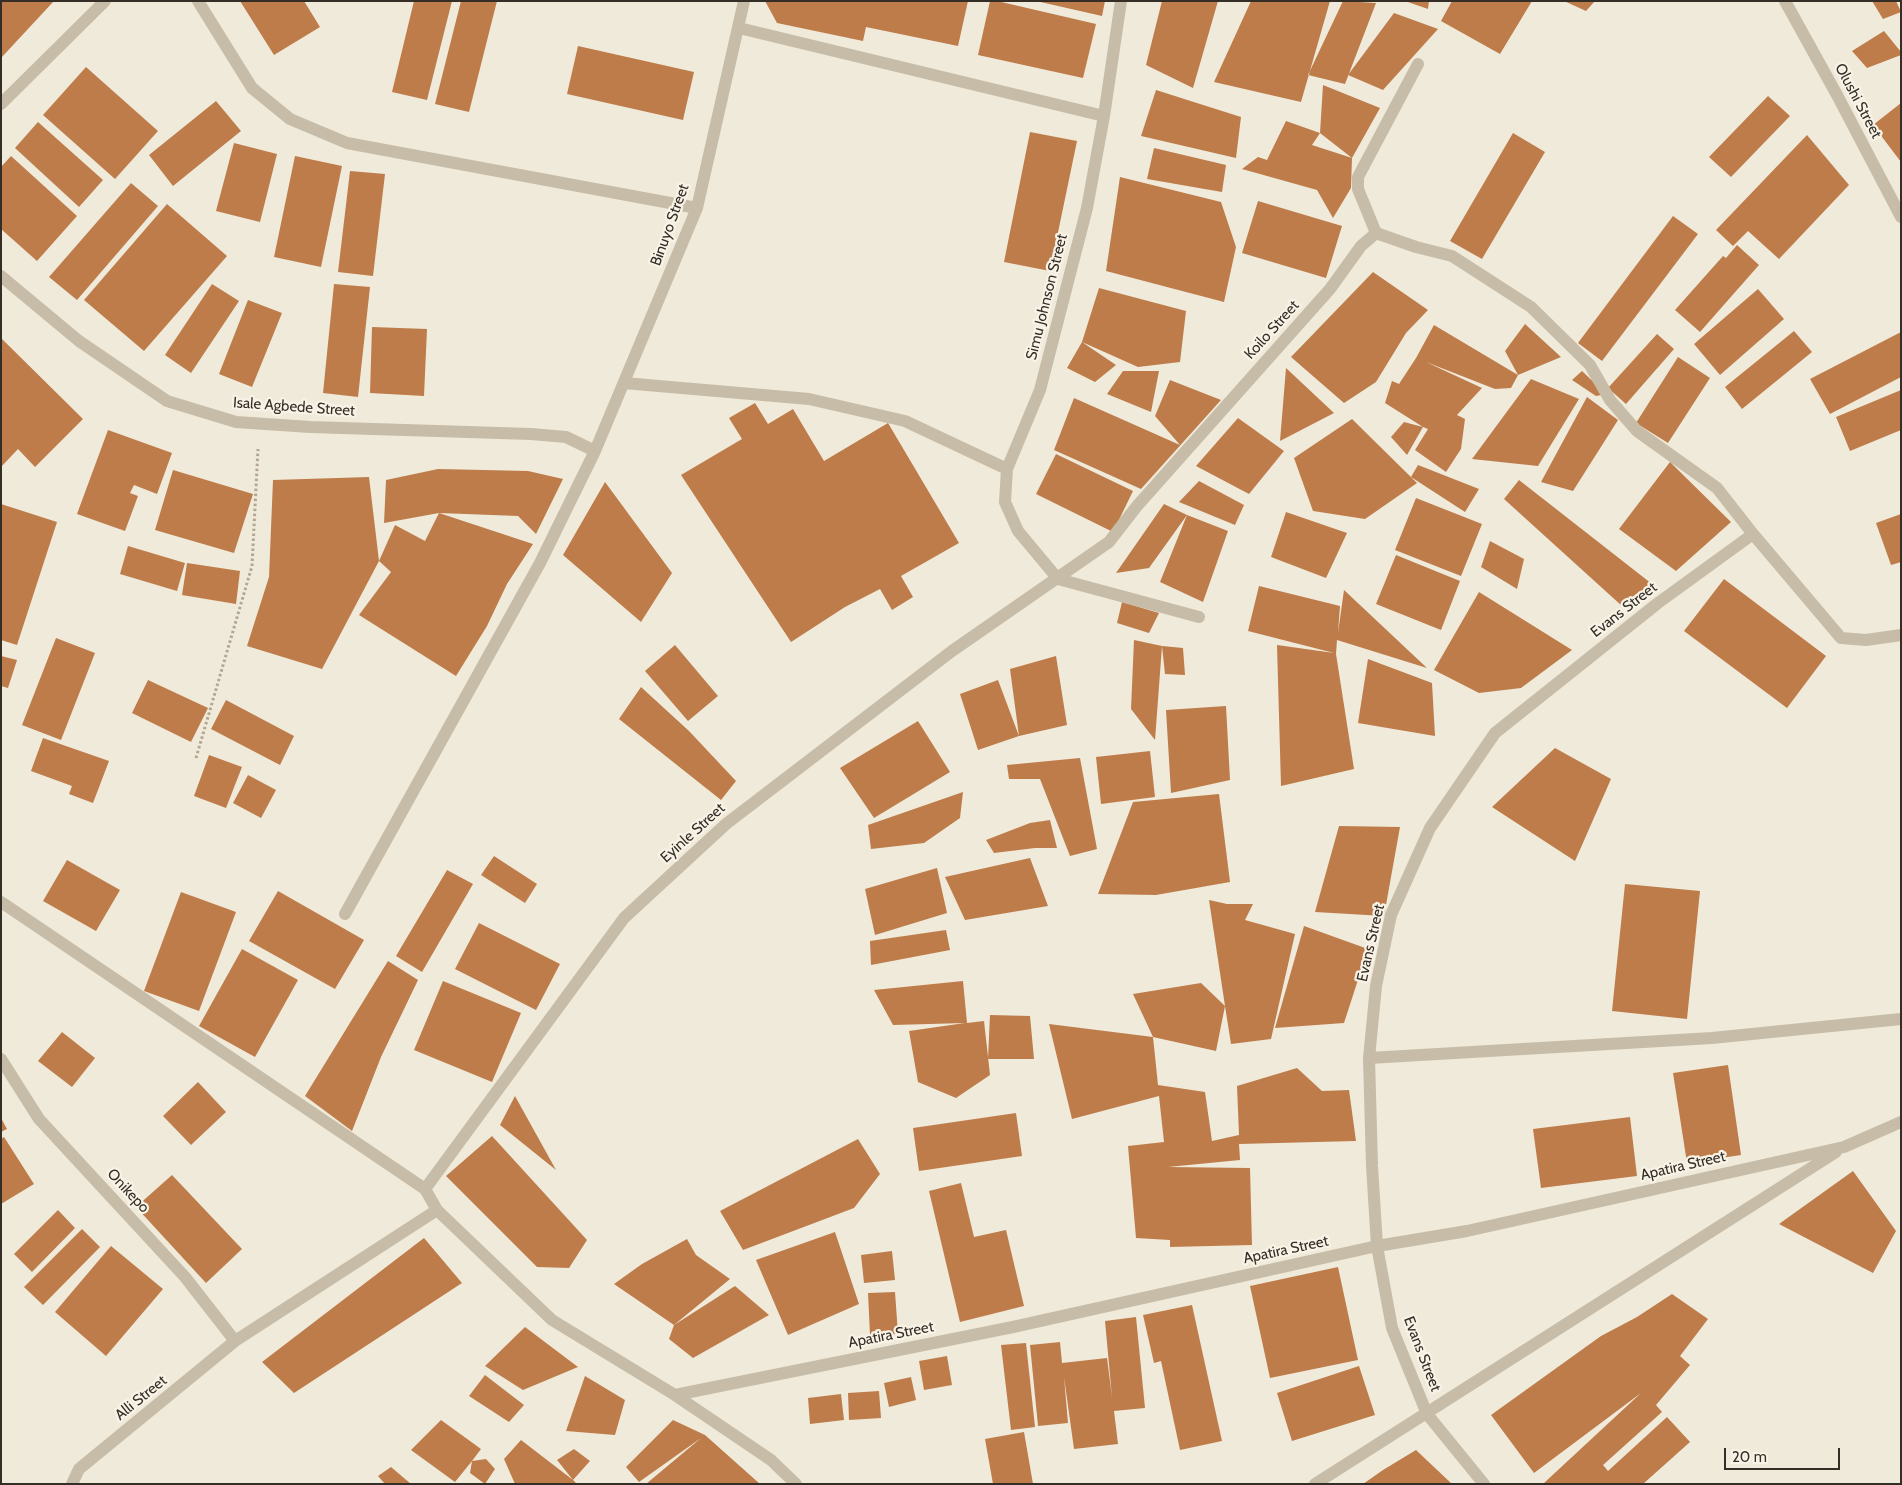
<!DOCTYPE html>
<style>
body{margin:0}
#map{position:relative;width:1902px;height:1485px;overflow:hidden;background:#f0eada;font-family:Cabin,sans-serif}
canvas{display:block}
.frame{position:absolute;inset:0;border:2px solid #342e27;pointer-events:none}
.scale{position:absolute;left:1724px;top:1448px;width:116px;height:22px;box-sizing:border-box;border:2px solid #342e27;border-top:0;padding-left:6px;font-size:15px;line-height:18px;white-space:nowrap;color:#342e27;-webkit-text-stroke:4px #f8f3e6;paint-order:stroke}
</style>
<div id="map">
<canvas width="1902" height="1485"></canvas>
<div class="frame"></div>
<div class="scale">20 m</div>
</div>
<script>
const ctx = document.querySelector('canvas').getContext('2d');
ctx.lineJoin = 'round';
function fillPath(path, color) {
  ctx.fillStyle = color;
  ctx.fill(path, 'evenodd');
}
function stroke(path, color, width, dash) {
  ctx.strokeStyle = color;
  ctx.lineWidth = width;
  ctx.lineCap = dash ? 'butt' : 'round';
  ctx.setLineDash(dash || []);
  ctx.stroke(path);
}
function drawText(font, color, halo, rows, align = 'center') {
  ctx.font = font + ' Cabin,sans-serif';
  ctx.lineWidth = 4.5;
  ctx.setLineDash([]);
  ctx.textBaseline = 'middle';
  ctx.strokeStyle = halo;
  ctx.fillStyle = color;
  for (const [text, x, y, turn = 0] of rows) {
    ctx.save();
    ctx.translate(x, y);
    ctx.rotate((+turn || 0) * Math.PI / 180);
    ctx.textAlign = isNaN(turn) ? turn : align;
    if (halo) ctx.strokeText(text, 0, 0);
    ctx.fillText(text, 0, 0);
    ctx.restore();
  }
}
const building = new Path2D(`
 M1,1h53l-53,57z
 M240,1h64l16,26 -46,28z
 M414,1h38l-25,99 -35,-8z
 M461,1h36l-28,111 -34,-8z
 M765,1h203l-10,45 -92,-19 -3,14 -86,-18z
 M990,1h7l99,23 -13,54 -105,-23z
 M1036,1h69l-3,15z
 M1162,1h56l-25,87 -47,-23z
 M1251,1h79l-29,101 -87,-20z
 M1343,1l33,2 -31,81 -37,-9z
 M1405,1h24l-1,8z
 M1452,1h80l-32,53 -59,-33z
 M1564,1h31l-9,10z
 M1872,1h24l5,11 -18,7z
 M1394,13l44,16 -55,61 -35,-15z
 M1884,31l17,21v3l-34,13 -15,-17z
 M578,46l116,26 -11,48 -116,-26z
 M86,67l72,64 -43,48 -72,-64z
 M1323,85l57,23 -28,50 -32,-25 -8,12 40,13 -1,30 -18,30 -16,-28 -75,-21 16,-12 9,3 19,-39 34,12z
 M1156,90l85,27 -5,41 -95,-22z
 M1768,96l22,20 -59,61 -22,-20z
 M216,101l25,30 -68,55 -24,-31z
 M1901,103v59l-28,-37z
 M38,122l65,58 -24,27 -64,-59z
 M1030,132l47,9 -27,130 -46,-9z
 M1513,133l32,19 -63,107 -32,-18z
 M1807,135l42,50 -70,74 -31,-28 -15,15 -17,-16z
 M234,143l43,11 -17,68 -44,-11z
 M1154,148l72,17 -4,27 -75,-13z
 M11,156l66,60 -40,45 -36,-32v-62z
 M295,156l47,10 -21,101 -47,-10z
 M350,171l35,3 -12,102 -35,-4z
 M1120,177l101,25 15,45 -12,55 -118,-31z
 M131,183l27,23 -81,94 -28,-23z
 M1258,201l84,25 -16,52 -84,-25z
 M167,204l60,52 -83,95 -60,-51z
 M1673,216l25,18 -96,127 -24,-18z
 M1737,245l22,20 -59,67 -25,-22 48,-54 3,2z
 M1373,272l55,38 -22,23 -30,49 -32,21 -53,-46z
 M212,284l27,17 -48,72 -26,-18z
 M334,284l36,3 -12,110 -35,-4z
 M1099,288l87,23 -6,51 -42,5 -56,-25 34,23 -21,17 -28,-14 15,-26z
 M1758,289l26,30 -64,56 -26,-31z
 M248,300l34,13 -30,74 -33,-13z
 M1525,324l36,33 -43,18 -7,13 -16,1 -69,-27 56,26 -25,27 8,4 -4,30 -15,23 -31,-22 13,-21 -5,-2 -16,28 -16,-18 13,-15 19,5 -38,-24 7,-22 7,3 17,-26 18,-33 84,50 -13,-24z
 M372,327l55,2 -3,67 -54,-3z
 M1794,331l18,21 -70,57 -17,-22z
 M1901,332v45l-71,37 -20,-35z
 M1657,334l17,15 -48,55 -18,-16z
 M1,338l82,81 -48,48 -17,-18 -17,18z
 M1678,357l32,21 -42,65 -32,-20z
 M1286,368l48,45 -54,28z
 M1123,371h36l-8,41 -44,-18z
 M1582,371l24,23 -10,2 -24,-16z
 M1531,379l48,20 -41,67 -66,-7z
 M1170,380l51,20 -80,89 -87,-39 20,-52 106,47 -25,-29z
 M1901,390v40l-51,21 -14,-34z
 M1587,397l31,23 -45,71 -32,-9z
 M755,403l13,21 25,-15 31,52 64,-38 71,120 -58,33 12,21 -21,13 -12,-21 -35,18 -54,35 -110,-167 61,-36 -13,-21z
 M1238,418l46,33 -35,43 -53,-28z
 M1352,419l65,64 -52,36 -52,-8 -19,-53z
 M108,430l64,23 -15,41 -23,-9 -4,8 8,3 -13,35 -48,-17z
 M1056,454l77,37 -20,41 -77,-38z
 M1670,462l61,60 -55,49 -57,-42z
 M1418,465l61,24 -14,23 -54,-35z
 M438,469l90,2 35,8 -27,55 -18,-18 -79,-3 94,31 -26,40 -20,42 -31,50 -97,-61 32,-43 -12,-11 16,-36 30,16 14,-28 -55,10 2,-43z
 M173,470l80,24 -19,59 -79,-23z
 M369,477l10,84 -57,108 -75,-23 22,-69 4,-97z
 M1519,480l133,104 -30,22 -118,-107z
 M1199,481l45,24 -9,20 -56,-23z
 M605,482l67,91 -31,49 -78,-67z
 M1416,498l66,26 -21,52 -66,-26z
 M1,504l56,18 -40,123 -16,-5z
 M1164,504l23,11 -38,53 -33,5z
 M1286,512l61,21 -21,45 -55,-21z
 M1901,514v48l-10,3 -15,-42z
 M1187,515l41,16 -25,71 -43,-20z
 M1490,541l34,18 -7,30 -36,-22z
 M128,546l57,17 -8,28 -57,-17z
 M1396,555l64,26 -19,49 -65,-26z
 M187,563l53,8 -4,33 -54,-9z
 M1724,579l102,77 -39,52 -103,-77z
 M1259,586l81,20 -2,27 6,-43 83,78 -90,-28 -1,14 18,115 -73,17 -4,-141 57,8 -86,-22z
 M1479,592l93,58 -51,38 -42,5 -45,-23z
 M1122,602l37,11 -10,20 -32,-10z
 M56,638l39,15 -34,87 -39,-15z
 M1134,640l28,6 -7,94 -24,-31z
 M675,645l43,51 -30,25 -43,-50z
 M1162,646l21,2 2,27 -20,-1z
 M1,656l16,4 -9,28 -7,-2z
 M1056,656l11,69 -48,11 -41,14 -18,-56 38,-14 21,56 -9,-67z
 M1368,659l64,24 3,53 -77,-13z
 M148,680l60,28 -17,34 -59,-29z
 M641,687l48,44 47,50 -15,19 -102,-81z
 M226,700l68,36 -14,29 -69,-36z
 M1226,706l4,74 -59,13 -5,-83z
 M918,721l32,51 -76,46 -34,-50z
 M43,738l66,23 -16,42 -24,-9 3,-8 -41,-15z
 M1555,748l56,31 -36,82 -83,-54z
 M1150,751l5,46 -54,7 -5,-47z
 M209,755l33,12 -16,41 -32,-12z
 M1080,758l17,91 -27,7 -30,-77h-31l-2,-14z
 M248,775l28,15 -15,28 -28,-15z
 M963,792l-3,26 -36,25 -53,6 -3,-24z
 M1219,794l11,88 -74,13 -58,-1 35,-92z
 M1050,820l7,28h-22l-41,5 -8,-13 44,-17z
 M1339,826l61,1 -16,89 -69,-4z
 M494,856l43,28 -12,19 -44,-28z
 M1030,858l18,48 -83,14 -20,-43z
 M67,860l53,30 -24,41 -53,-30z
 M937,868l10,45 -72,22 -10,-46z
 M447,870l26,14 -51,88 -26,-16z
 M1625,884l75,7 -13,128 -75,-8z
 M278,891l86,49 -29,49 -86,-48z
 M181,892l55,20 -37,99 -55,-20z
 M1209,900l18,4h26l-8,16 50,14 -24,105 -40,5 -6,-38 -9,45 -63,-14 -20,-43 68,-11 24,23z
 M479,923l81,41 -24,46 -81,-41z
 M1304,926l64,23 -24,74 -69,5z
 M946,930l4,20 -79,15 -1,-24z
 M242,949l56,31 -43,77 -56,-31z
 M388,961l30,19 -37,77 -29,74 -47,-35z
 M443,981l78,32 -29,69 -78,-32z
 M963,981l4,42 17,-2 6,54 -34,23 -38,-16 -9,-51 56,-8 -72,2 -19,-35z
 M990,1015l40,1 4,43h-46z
 M1049,1024l104,13 5,48 47,7 7,49 27,-6 -2,-49 60,-18 25,23 27,-1 7,51 -117,3 1,16 -72,7 82,1 2,77 -82,2v-7l-34,-2 -8,-92 36,-4 -5,-46 -87,23z
 M62,1032l33,26 -23,29 -34,-26z
 M1728,1065l13,90 -54,8 -14,-90z
 M198,1082l28,30 -35,33 -28,-29z
 M515,1096l41,74 -56,-45z
 M1016,1113l6,43 -103,15 -6,-43z
 M1630,1117l7,59 -96,12 -8,-59z
 M1,1118l6,11 -6,3z
 M492,1136l95,104 -18,28 -32,-1 -91,-91z
 M4,1137l30,47 -33,20v-65z
 M858,1139l22,35 -26,34 -111,42 -23,-39z
 M1853,1171l43,60 -23,42 -94,-49z
 M172,1175l70,74 -36,34 -70,-76z
 M961,1183l13,54 32,-7 18,76 -64,16 -31,-131z
 M58,1210l17,18 -43,44 -18,-18z
 M82,1229l18,18 -57,58 -19,-18z
 M835,1232l24,72 -71,31 -32,-75z
 M424,1238l38,45 -168,110 -32,-31z
 M687,1239l9,16 34,24 -56,46 -60,-41 28,-20z
 M111,1246l52,43 -57,67 -51,-44z
 M892,1251l3,29 -31,3 -3,-28z
 M1338,1267l20,93 -88,18 -20,-92z
 M735,1286l34,29 -76,43 -24,-19 5,-14z
 M895,1292l3,42 -28,1 -2,-42z
 M1672,1294l36,25 -28,37 10,9 -34,40 6,7 -59,53 5,6 59,-54 23,25 -47,42h-98l-1,-1 97,-90 -107,80 -43,-58 110,-79 36,-19z
 M1192,1305l30,136 -42,9 -19,-89 -7,2 -11,-48z
 M1136,1317l9,91 -31,3 4,33 -44,5 -10,-72 4,46 -30,3 -8,-81 30,-3 2,21 45,-5 5,39 -7,-76z
 M525,1327l53,40 -55,23 -38,-24z
 M1026,1343l9,84 -24,3 -10,-85z
 M947,1356l5,29 -28,5 -5,-29z
 M1359,1366l16,49 -83,26 -15,-48z
 M485,1375l39,30 -15,17 -40,-26z
 M585,1376l40,24 -10,35 -49,-4z
 M911,1377l5,23 -27,7 -5,-24z
 M879,1391l2,27 -32,2 -1,-27z
 M841,1394l3,26 -34,4 -2,-26z
 M441,1420l40,29 -9,12 14,-2 9,10 -10,15 -15,-11 2,-12 -17,21 -44,-32z
 M673,1420l32,15 55,49h-114l55,-46 -62,44 -13,-15z
 M1024,1432l9,52h-40l-8,-45z
 M521,1440l52,40 4,4h-62l-11,-25z
 M574,1449l16,12 -17,19 -16,-20z
 M1416,1450l36,34h-89l20,-14z
 M391,1467l20,17h-26l-7,-8z`);
const path = new Path2D(`
 M196,758l56,-192 6,-117`);
const street = new Path2D(`
 M198,1l54,87 38,31 57,24 350,65
 M1785,1l52,94 64,122
 M739,28l365,88
 M1,104l104,-103
 M1376,233l40,14 36,9 79,51 59,58 20,35 27,31 80,57 36,46 88,104 25,2 35,-5
 M1,276l78,65 88,60 69,21 74,5 221,7 35,3 29,14
 M624,383l185,16 96,22 102,48
 M1058,579l-40,-48 -13,-29 2,-33 33,-79 47,-182 17,-92 17,-115
 M1058,579l141,38
 M1,902l424,287 12,21 115,110 123,75 96,65 25,24
 M345,914l195,-351 55,-112 102,-243 47,-207
 M1369,1058l343,-20 189,-19
 M1,1059l38,60 146,158 50,64
 M425,1189l199,-271 102,-94 226,-173 157,-109 28,-36 193,-217 31,-43 15,-13 -18,-44v-12l60,-113
 M675,1395l338,-68 364,-81 90,-15 377,-84 57,-25
 M72,1484l7,-15 156,-128 202,-131
 M1315,1484l521,-332
 M1484,1484l-57,-70 -35,-86 -15,-82 -5,-80 -3,-108 7,-72 15,-71 39,-87 65,-95 163,-130 95,-69`);
const streetNames = [
 ["Olushi Street",1858,101,62],
 ["Binuyo Street",670,225,-70],
 ["Simu Johnson Street",1047,297,-76],
 ["Koilo Street",1272,330,-48],
 ["Isale Agbede Street",294,407,4],
 ["Evans Street",1624,610,-38],
 ["Eyinle Street",693,833,-42],
 ["Evans Street",1371,943,-77],
 ["Apatira Street",1683,1166,-13],
 ["Onikepo",128,1191,47],
 ["Apatira Street",1286,1250,-12],
 ["Apatira Street",891,1335,-11],
 ["Evans Street",1422,1354,69],
 ["Alli Street",141,1398,-39]
];
fillPath(building, '#be7c4a');
stroke(path, '#b2a691', 3, [2.5, 2.5]);
stroke(street, '#c7bca7', 12);
drawText('15px', '#342e27', '#f8f3e6', streetNames);
</script>
